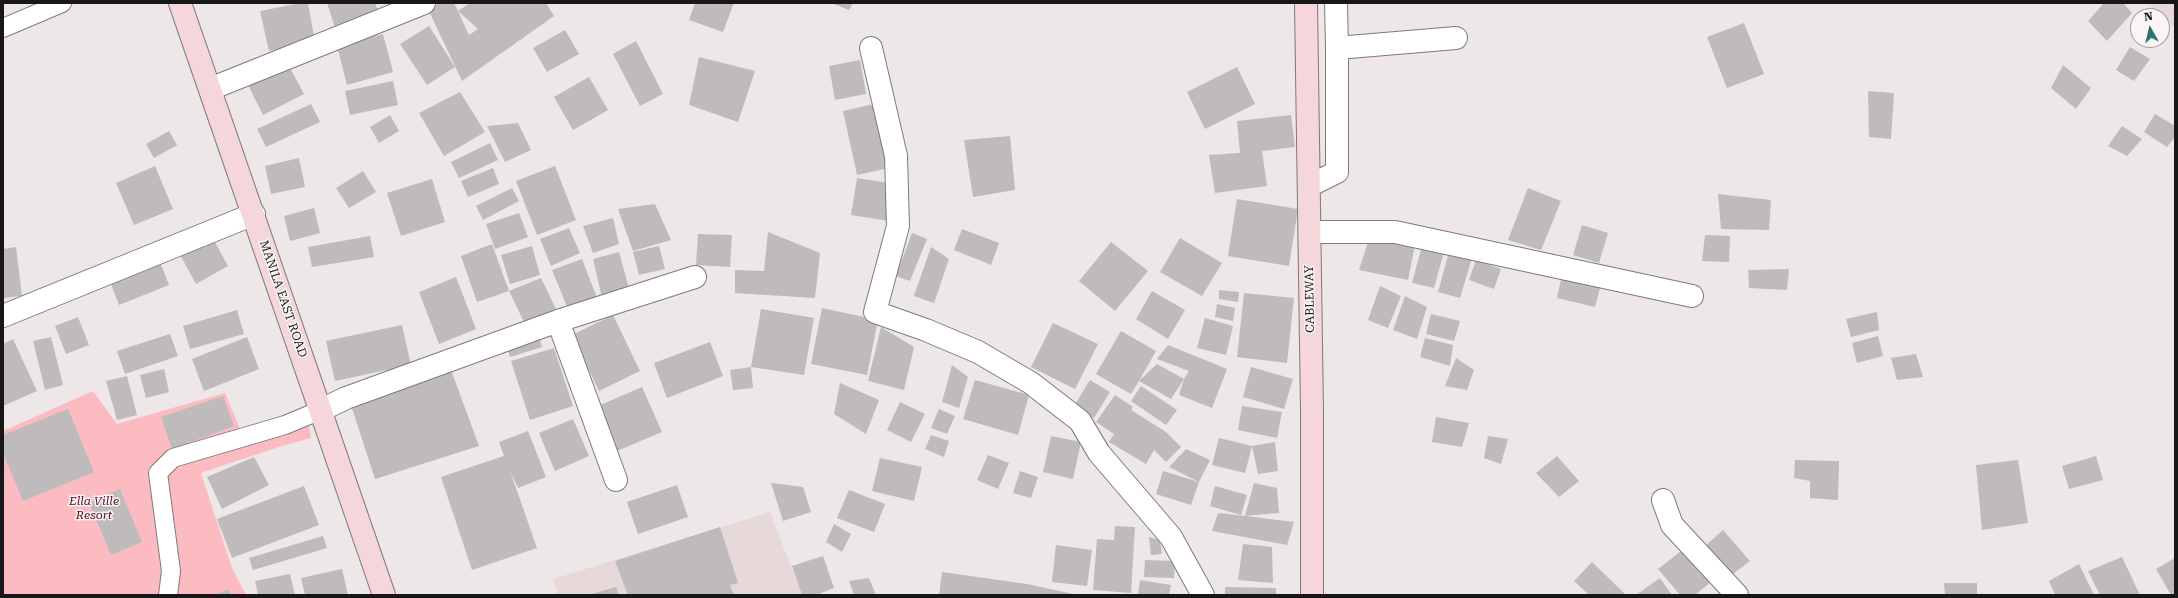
<!DOCTYPE html>
<style>
body{margin:0}
#map{position:relative;width:2178px;height:598px;overflow:hidden;background:#ede7e8;font-family:"Roboto Serif",serif}
canvas{display:block}
.frame{position:absolute;inset:0;border:4px solid #181717;pointer-events:none}
.north{position:absolute;left:2130px;top:8px;width:40px;height:40px;box-sizing:border-box;background:#faf5f5;border:1px solid #a09c9c;border-radius:50%;rotate:352deg;font-size:11px;font-weight:700;line-height:16px;text-align:center;color:#181717}
.north::after{content:'';display:block;margin:auto;width:14px;height:18px;background:#2a7472;clip-path:polygon(50% 0,100% 100%,50% 72%,0 100%)}
</style>
<div id="map">
<canvas width="2178" height="598"></canvas>
<div class="frame"></div>
<div class="north">N</div>
</div>
<script>
const ctx = document.querySelector('canvas').getContext('2d');
ctx.lineJoin = 'round';
function fillPath(path, color) {
  ctx.fillStyle = color;
  ctx.fill(path, 'evenodd');
}
function stroke(path, color, width, dash) {
  ctx.strokeStyle = color;
  ctx.lineWidth = width;
  ctx.lineCap = dash ? 'butt' : 'round';
  ctx.setLineDash(dash || []);
  ctx.stroke(path);
}
function drawText(font, color, halo, rows, align = 'center') {
  ctx.font = font + ' "Roboto Serif",serif';
  ctx.lineWidth = 3;
  ctx.setLineDash([]);
  ctx.textBaseline = 'middle';
  ctx.strokeStyle = halo;
  ctx.fillStyle = color;
  for (const [text, x, y, turn = 0] of rows) {
    ctx.save();
    ctx.translate(x, y);
    ctx.rotate((+turn || 0) * Math.PI / 180);
    ctx.textAlign = isNaN(turn) ? turn : align;
    if (halo) ctx.strokeText(text, 0, 0);
    ctx.fillText(text, 0, 0);
    ctx.restore();
  }
}
const built = new Path2D(`
 M2146,3h29v25l-12,-9z
 M770,512l32,83h-244l-5,-16z`);
const green = new Path2D(`
 M93,391l24,33 108,-31 15,36 66,-21 5,30 -32,9 -78,26 31,95 14,27h-243v-164z`);
const building = new Path2D(`
 M301,3h7l7,39 -46,9 -9,-40z
 M327,3h48l6,16 -44,15z
 M440,3h14l4,8 12,-8h76l8,13 -92,65 -34,-72zM458,11l20,18 -9,6z
 M695,3h39l-11,29 -34,-12z
 M831,3h22l-4,7z
 M2104,3h19l9,10 -25,28 -19,-20z
 M1744,23l20,51 -37,14 -20,-51z
 M429,26l26,41 -28,18 -27,-41z
 M565,30l14,24 -32,18 -14,-24z
 M383,34l10,38 -46,13 -10,-39z
 M636,41l27,53 -23,12 -27,-52z
 M2130,47l20,12 -16,22 -18,-11z
 M699,57l56,14 -17,51 -49,-17z
 M860,60l6,34 -31,6 -6,-34z
 M288,64l16,30 -41,21 -15,-30z
 M2063,65l28,23 -15,21 -25,-21z
 M1237,67l18,37 -50,25 -18,-37z
 M589,77l19,33 -35,20 -19,-33z
 M393,81l5,24 -48,10 -5,-24z
 M1868,91l26,2 -3,46 -22,-2z
 M460,92l25,40 -41,24 -25,-43z
 M311,104l9,18 -54,25 -9,-18z
 M874,104l15,64 -32,7 -14,-64z
 M2155,114l20,12v11l-8,10 -23,-15z
 M390,115l9,16 -20,12 -9,-16z
 M1291,115l4,32 -33,4 5,35 -52,7 -6,-38 31,-2 -3,-32z
 M518,123l13,27 -26,12 -18,-36z
 M2122,126l20,13 -15,17 -19,-10z
 M169,131l8,14 -23,13 -8,-14z
 M1010,136l5,54 -42,7 -9,-57z
 M490,143l8,17 -39,18 -8,-16z
 M299,158l6,29 -34,7 -6,-28z
 M155,166l18,43 -39,16 -18,-42z
 M555,166l21,54 -39,15 -21,-54z
 M493,168l6,16 -31,13 -7,-16z
 M363,171l13,21 -27,16 -13,-20z
 M857,178l38,6 -6,37 -38,-6z
 M432,179l13,43 -44,14 -14,-43z
 M512,188l7,13 -36,19 -7,-14z
 M1528,188l33,13 -20,49 -33,-10z
 M1718,194l53,6 -2,30 -48,-1z
 M1237,199l61,10 -9,57 -61,-10z
 M655,204l16,36 -38,11 -15,-42z
 M314,208l6,25 -30,8 -6,-25z
 M519,213l9,24 -33,12 -9,-25z
 M613,218l6,26 -26,9 -10,-27z
 M1582,225l26,8 -9,30 -26,-8z
 M569,228l11,25 -29,13 -11,-27z
 M962,229l37,14 -8,22 -37,-15z
 M768,232l52,21 -5,45 -80,-5v-23l29,1z
 M912,233l15,6 -17,42 -14,-5z
 M1371,233l44,12 -7,35 -49,-10z
 M698,234l34,1 -2,32 -34,-2z
 M211,235l17,31 -32,18 -17,-31z
 M1705,235l25,1 -1,26 -27,-1z
 M370,236l4,21 -62,10 -4,-20z
 M1180,238l42,25 -20,33 -42,-24z
 M1111,242l37,29 -33,40 -36,-30z
 M492,244l17,47 32,-13 15,31 -32,13 -15,-31 -32,11 -16,-46z
 M532,246l8,29 -30,9 -9,-29z
 M659,246l6,23 -26,6 -6,-23z
 M1422,246l22,6 -10,36 -22,-5z
 M16,247l6,49 -19,2v-49z
 M931,247l18,12 -15,44 -20,-7z
 M619,252l11,40 -27,10 -10,-43z
 M1449,252l23,6 -12,40 -22,-6z
 M158,257l11,28 -50,20 -11,-29z
 M582,259l17,44 -29,11 -18,-44z
 M1476,260l25,9 -7,20 -25,-9z
 M1789,269l-2,21 -38,-2 -1,-18z
 M1562,275l39,9 -6,23 -38,-9z
 M456,277l20,52 -37,15 -20,-52z
 M1380,286l21,10 -13,32 -20,-8z
 M1219,290l20,2 -1,10 -19,-3z
 M1152,291l33,19 -17,29 -32,-20z
 M1244,293l50,5 -7,65 -50,-6z
 M1405,296l22,11 -10,32 -24,-9z
 M1217,304l18,4 -2,13 -18,-4z
 M822,308l56,12 -11,55 -56,-11z
 M761,309l53,9 -10,57 -53,-8z
 M237,310l7,24 -54,15 -7,-23z
 M1877,312l2,18 -28,7 -5,-18z
 M1431,314l29,7 -6,20 -28,-7z
 M613,315l27,56 -41,20 -27,-56z
 M78,317l11,28 -23,9 -11,-28z
 M1205,318l28,8 -7,29 -29,-7z
 M1053,323l45,21 -23,45 -44,-22z
 M402,325l9,40 -76,16 -9,-40z
 M881,327l33,20 -10,43 -36,-9z
 M1121,331l35,20 -17,30 18,-17 27,15 -13,20 -32,-18 -8,13 -35,-20z
 M538,333l4,14 -32,10 -4,-14z
 M170,334l8,22 -53,18 -8,-23z
 M1878,336l5,20 -26,7 -5,-20z
 M51,337l12,48 -18,5 -12,-49z
 M247,337l12,32 -55,22 -12,-32z
 M1425,338l28,7 -3,21 -30,-9z
 M13,339l24,52 -34,15v-62z
 M710,342l13,34 -56,22 -13,-35z
 M1168,345l59,24 -15,39 -33,-13 5,-16 5,-8 -32,-12z
 M554,348l19,58 -43,14 -19,-59z
 M1916,354l7,23 -26,3 -6,-22z
 M1456,358l18,12 -7,20 -22,-4z
 M952,365l16,12 -9,31 -17,-6z
 M751,367l2,21 -20,2 -3,-20z
 M1251,367l42,12 -9,30 -41,-12z
 M164,369l5,23 -23,6 -6,-23z
 M451,370l28,76 -104,33 -25,-77z
 M127,376l10,39 -20,5 -11,-39z
 M975,380l54,15 -11,40 -55,-16z
 M1090,380l20,12 -16,26 -20,-12z
 M840,383l39,17 -13,34 -32,-20z
 M1141,386l36,24 -11,15 -35,-24z
 M642,387l20,45 -45,19 -19,-45z
 M1115,395l18,12 -2,3 35,22 15,15 -15,15 -12,-12 -8,14 -37,-22 5,-8 -18,-12z
 M223,396l11,30 -62,23 -11,-32z
 M900,402l25,12 -14,28 -24,-12z
 M1242,406l40,6 -5,26 -39,-8z
 M68,409l26,63 -71,29 -20,-48v-18z
 M939,409l16,7 -8,18 -16,-6z
 M1436,417l33,6 -7,24 -30,-5z
 M573,419l16,37 -34,15 -16,-38z
 M528,431l18,46 -28,11 -8,-17 27,77 -65,22 -31,-93 63,-21 -5,-14z
 M931,435l18,6 -5,16 -19,-8z
 M1051,436l30,6 -8,37 -30,-7z
 M1488,436l20,3 -7,25 -17,-6z
 M1219,438l33,8 23,-4 3,29 -20,3 -6,-28 -7,27 -33,-8z
 M1186,449l24,11 -11,22 -8,23 -35,-11 7,-23 36,11 -30,-15z
 M988,455l21,8 -11,26 -21,-9z
 M1557,456l22,25 -20,16 -23,-24z
 M2096,456l7,24 -34,9 -7,-23z
 M254,457l15,28 -47,24 -15,-32z
 M880,458l42,9 -8,34 -42,-10z
 M1795,460l44,1 -1,39 -28,-2v-17l-16,-3z
 M2018,460l10,63 -46,7 -6,-65z
 M1020,471l18,6 -7,21 -18,-5z
 M771,483l32,4 8,25 -28,9z
 M1254,483l23,5 2,25 -34,3z
 M677,485l11,32 -50,17 -11,-32z
 M304,486l15,39 -87,33 -15,-39z
 M1215,486l32,9 -6,20 -31,-9z
 M120,489l22,53 -31,13 -22,-52z
 M849,490l36,14 -11,28 -37,-14z
 M1218,513l28,3 48,6 -7,23 -75,-14z
 M834,524l17,10 -9,18 -16,-10z
 M1115,526l20,1 -4,66 -38,-3 4,-51 17,1z
 M720,527l18,56 -8,2 4,10h-106l-13,-34z
 M1723,530l27,31 -21,16 -25,-30z
 M323,536l4,12 -74,22 -4,-12z
 M1149,537l11,3 2,14 -11,1z
 M1243,544l29,3 1,36 -35,-3z
 M1056,545l36,5 -5,36 -35,-4z
 M1685,548l27,33 -17,14h-15l-22,-26z
 M823,556l11,32 -18,7h-14l-10,-29z
 M2122,557l18,38h-40l-12,-24z
 M2175,558v37h-4l-15,-26z
 M1145,560l30,1 -1,17 -30,-1z
 M1592,562l33,32 -1,1h-35l-15,-14z
 M2079,564l15,31h-39l-6,-14z
 M342,569l6,26h-43l-4,-17z
 M942,572l85,12 51,11h-139z
 M290,574l5,21h-37l-3,-14z
 M869,578l7,17h-22l-5,-14z
 M1660,578l12,17h-36z
 M1140,580l31,5 -2,10h-31z
 M1944,583h33v12h-32z
 M616,587l3,8h-31z
 M1225,587l51,1v7h-51z
 M229,589l2,6h-17z`);
const lane = new Path2D(`
 M3,28l59,-25
 M168,595l3,-24 -13,-98 15,-15 112,-33 36,-15`);
const street = new Path2D(`
 M1336,3l1,45
 M871,48l25,108 2,70 -23,86 51,18 52,22 53,31 49,38 19,32 72,84 32,58
 M210,89l214,-86
 M1309,186l28,-14v-124l119,-10
 M1310,232h85l297,64
 M3,316l251,-102
 M558,321l58,159
 M321,410l25,-12 212,-77 137,-44
 M1663,500l9,25 65,70`);
const secondary = new Path2D(`
 M180,3l204,592
 M1306,3l6,409v183`);
const streetNames = [
 ["MANILA EAST ROAD",283,299,71],
 ["CABLEWAY",1310,299,-91]
];
const parkNames = [
 ["Ella Ville",94,501],
 ["Resort",94,515]
];
fillPath(built, '#e7d9da');
fillPath(green, '#fcbbc1');
fillPath(building, '#bfbabb');
stroke(lane, '#7e797a', 20);
stroke(street, '#7e797a', 24);
stroke(secondary, '#7e797a', 24);
stroke(lane, '#fff', 18);
stroke(street, '#fff', 22);
stroke(secondary, '#f5d6db', 22);
drawText('12px', '#181717', '#faf5f5', streetNames);
drawText('italic 12px', '#57081e', '#faf5f5', parkNames);
</script>
